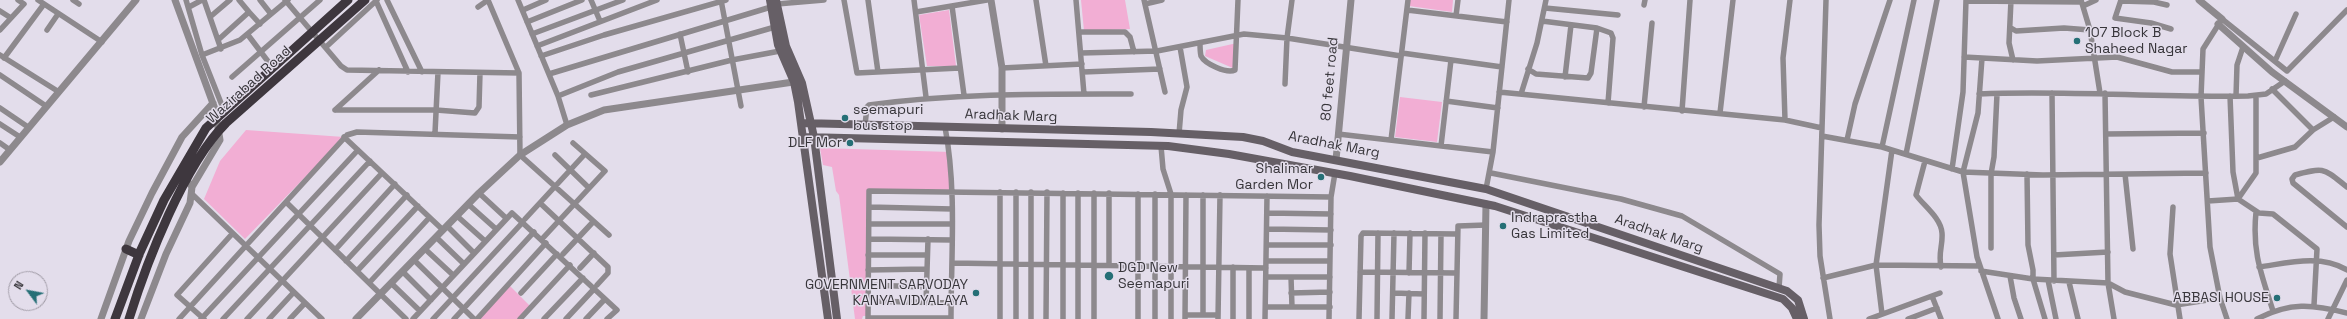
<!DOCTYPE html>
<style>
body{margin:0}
#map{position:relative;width:2347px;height:319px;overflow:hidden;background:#e3ddeb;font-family:"Space Grotesk",sans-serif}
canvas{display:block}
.north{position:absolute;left:8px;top:271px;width:40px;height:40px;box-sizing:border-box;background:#e3ddeb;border:1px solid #9f9aa5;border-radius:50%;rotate:302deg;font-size:11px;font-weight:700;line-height:16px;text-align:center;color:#38363b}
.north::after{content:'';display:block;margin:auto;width:14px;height:18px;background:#256f76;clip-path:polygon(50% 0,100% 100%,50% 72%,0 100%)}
</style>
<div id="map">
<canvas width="2347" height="319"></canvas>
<div class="north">N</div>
</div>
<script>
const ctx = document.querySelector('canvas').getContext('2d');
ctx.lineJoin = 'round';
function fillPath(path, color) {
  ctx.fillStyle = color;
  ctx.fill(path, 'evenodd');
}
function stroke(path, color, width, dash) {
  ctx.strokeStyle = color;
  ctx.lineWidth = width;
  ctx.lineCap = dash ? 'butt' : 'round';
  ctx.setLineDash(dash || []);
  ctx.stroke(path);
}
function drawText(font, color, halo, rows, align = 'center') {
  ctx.font = font + ' "Space Grotesk",sans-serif';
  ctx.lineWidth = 3;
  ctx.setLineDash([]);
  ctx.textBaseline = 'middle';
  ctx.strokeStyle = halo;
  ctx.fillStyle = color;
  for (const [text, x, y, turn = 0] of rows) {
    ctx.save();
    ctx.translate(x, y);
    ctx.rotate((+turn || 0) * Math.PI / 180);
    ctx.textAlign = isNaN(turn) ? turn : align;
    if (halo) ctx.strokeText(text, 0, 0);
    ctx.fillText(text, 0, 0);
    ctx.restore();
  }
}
const green = new Path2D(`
 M1081,0h44l5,29 -46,2z
 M1410,0h43l-1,12 -43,-6z
 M949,10l7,56h-29l-8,-51z
 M1237,43l-2,26 -30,-13 1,-6z
 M1400,97l42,5 -5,40 -42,-5z
 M246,130l98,7 -99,102 -41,-40 16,-38z
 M820,148l131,4 -1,38 -81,-1 -3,127h-3l-1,3h-7l-16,-124 -3,-4 -4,-24 -9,-2z
 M509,285l23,23 -10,11h-43z`);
const minor = new Path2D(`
 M38,0l64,42
 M73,0l6,4
 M186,0l16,55 23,58
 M204,0l17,49
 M260,0l11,14
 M285,0l56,66 6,4 172,3
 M387,0l35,72
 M488,0l31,73 1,82 89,80
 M518,0l40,96 9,29
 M591,0l9,21
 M721,0l20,106
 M844,0l13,73 103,-5
 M868,0l10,72
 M914,0l12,97
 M1036,0l10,66
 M1076,0l8,94
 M1144,0l21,92
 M1826,0l-7,225 1,31 10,63
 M2011,0l-2,43 4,17
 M2081,0l9,30 10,63
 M2121,0l-6,18 36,5 20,6
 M376,1l32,71
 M1966,1l115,1
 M2121,1l33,1 13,3
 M777,4l47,-4
 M1145,4l17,-4
 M1644,5l1,-5
 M952,6l12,89
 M2083,6l13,-6
 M189,7l13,-7
 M478,7l10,-7
 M1545,8l73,7
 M523,10l23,-10
 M1407,10l100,12
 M0,11l11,7
 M249,12l11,12
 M916,12l71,-12
 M1456,16l2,-16
 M210,17l20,-17
 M1542,21l55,7 14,5 2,5 -5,65
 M527,22l55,-22
 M2011,28l5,3 48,-3 26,2
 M0,30l24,-26 -6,-4
 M47,30l11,-16
 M1079,32h46l5,5 4,15
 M532,34l91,-34
 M680,34l8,38
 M248,35l25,33
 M218,40l31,-28 -10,-12
 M1200,43c0,4 0,9 1,13 4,8 26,18 34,14l3,-70
 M537,46l120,-46
 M326,47l51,-47
 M1081,53l76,-2 87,-17 43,4 114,18
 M1402,53l100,14
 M0,55l59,37
 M202,55l38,-15 48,-40
 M541,56l63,-21 122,-35
 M1964,57l73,4 80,-4 55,15h29
 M4,58l40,-54
 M1982,58l-4,55 -15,59 14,85 21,62
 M2275,61l21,-47
 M1002,68l80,-4
 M1528,69l8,5 52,4 3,-5 6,-45
 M1083,72l77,-3
 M549,74l222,-67
 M0,75l46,31
 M232,77l88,-77
 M1565,77l6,-52
 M1285,84l2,-46 5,-38
 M2272,89l41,41
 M1499,92l286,28 37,8
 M2052,93l2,188
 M2105,93l3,190 6,36
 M1521,94l16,-51 9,-43
 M1979,94c90,-4 179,4 269,2l18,-2 19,-13
 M591,95l141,-35 48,-9
 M558,96l60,-24 157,-45
 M2230,96l3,76 5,27 21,14 14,1 44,35 -3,56
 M2236,96l1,-31 6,-18
 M1446,101l52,7
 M1644,107l8,-84
 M0,108l28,19
 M335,110h101l39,3 4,-6 1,-34
 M335,110l44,-40
 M1682,111l8,-111
 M1720,113l13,-113
 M1785,120l-2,-62 7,-58
 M0,124l20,13
 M865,125l2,-18 2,-2c89,-12 173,-11 262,-11
 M945,127c12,63 6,129 6,192
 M435,133l3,-61
 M1179,134l2,-24 6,-23 -7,-40
 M1338,134l155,18
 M2106,134l98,-1
 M1822,136l60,11 81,25 80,3 163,-2
 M344,137l99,93
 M1391,140l17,-140
 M1847,140l8,-36 35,-104
 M0,143l10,7
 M1161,146l2,23 8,25v125
 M1441,146l10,-86
 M1882,147l32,-147
 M1906,154l31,-154
 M555,155l34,33
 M2257,158l38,-11 18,-17 21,-13
 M1925,161l-9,34c8,11 25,23 26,38 1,13 -4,19 -1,34
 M1952,169l11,-77 3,-92
 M1491,173l130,26 61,17 98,58 -1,14
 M2027,174l1,71 5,25v9l12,40
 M2125,174l8,75
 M2347,187c-24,-19 -22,-20 -52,-12l-3,4 1,4 54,44
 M1486,189l7,-37 16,-152
 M1000,192v127
 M1031,192v127
 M479,193l27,25
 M1063,193v126
 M1078,193v126
 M1109,193v72
 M192,194l130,125
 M2208,201l30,-2 18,-26v-77
 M286,202l120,117
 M540,203l68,64v6l-11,12
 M468,204l28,25
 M869,207l83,2
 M2173,207l-3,47 10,65
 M2256,212c-4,40 5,61 17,99
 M1267,213l64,1
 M457,216l28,25
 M525,219l60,-65
 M869,224h83
 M447,226l27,27
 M1267,229l64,1
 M436,237l28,27
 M542,239l63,-68 -32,-28
 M869,239l83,1
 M1267,245h64
 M1991,248v-74l3,-17 3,-63
 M425,249l28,26
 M335,250l60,-66
 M563,254l30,-32
 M868,255h58
 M2054,255l54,-3
 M414,260l60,59
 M346,261l61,-66
 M1266,261h64
 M952,263l314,5
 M2259,267c29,-4 61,-13 88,3
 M580,268l14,-15
 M1249,268v51
 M868,270l58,-1
 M357,271l61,-65
 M1981,271l52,8 75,4 17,9 51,13 44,-7
 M403,272l28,28
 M1360,272l97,1
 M1409,273l1,-40
 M2010,276l4,22 7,21
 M1266,277h64
 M1291,277l1,30
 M1823,278l53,-13 104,1
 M2048,280l8,39
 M2069,282l9,37
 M369,283l60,-65
 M391,283l29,28
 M868,285l58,2
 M521,293l36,-39
 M1291,293l39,-1
 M1393,293l31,1
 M1932,296l9,23
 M868,301l83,2
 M926,303l2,-64
 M1266,307h64
 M1882,314l-6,-49 16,-115
 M1185,315h33
 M1203,315v-120
 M868,318h83
 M179,319l168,-184 10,-3 163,5
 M201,319l157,-169
 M204,319l-27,-24 55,-61
 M223,319l147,-158
 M247,319l135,-146
 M269,319l25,-27
 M290,319l15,-16
 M413,319l99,-106 105,97 -10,9
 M433,319l90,-97
 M454,319l80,-87
 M477,319l69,-76
 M520,319l50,-54
 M544,319l39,-41
 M566,319l28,-30
 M586,319l19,-20
 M868,319l1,-128 462,6
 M1016,319v-127
 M1046,319l1,-127
 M1094,319v-126
 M1138,319v-125
 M1155,319v-125
 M1185,319l1,-124
 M1218,319l2,-124
 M1233,319v-52
 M1265,319l2,-123
 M1329,319l2,-122 4,-24
 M1359,319l2,-83 2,-3 94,1
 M1377,319l1,-86
 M1392,319l2,-86
 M1408,319l1,-26
 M1424,319l1,-86
 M1440,319l1,-85
 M1456,319l2,-93 28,-1
 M1869,319l71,-26
 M1908,319l29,-11
 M2227,319l-7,-21 -10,-51 -9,-150 2,-48 19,-30 65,52 60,-61
 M2257,319c33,-17 55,-15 90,-6
 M2328,319l19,-39`);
const tertiary = new Path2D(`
 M175,0l40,109 5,31 -28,47
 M991,0l11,68v61
 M2199,0l23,19
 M2218,24l54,48 75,55
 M1336,160l15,-160
 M0,162l136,-162
 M101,319l28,-78 23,-48 30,-56 31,-34
 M141,319l25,-65 24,-51 2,-16 -2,-3
 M356,319l123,-126 41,-38 47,-30 37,-15 196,-29
 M1484,319l2,-115`);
const secondary = new Path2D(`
 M770,0l8,45 16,37 4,20 30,217
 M776,0l10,46 16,37 12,54 23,182
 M802,123l349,9 92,5 20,4 29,11 194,37 301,102 11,9 6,19
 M804,137l364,9 61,8 121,22 145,30 288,93 9,9 5,11`);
const trunk = new Path2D(`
 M126,249l13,6
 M115,319l25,-67 24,-52 42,-72 142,-128
 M129,319c18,-58 55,-154 97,-196l139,-123`);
const markers = [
 [2077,41,4,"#256f76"],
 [845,118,4,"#256f76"],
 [850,143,4,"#256f76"],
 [1321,177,4,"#256f76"],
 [1503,226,4,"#256f76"],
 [1109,276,5,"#256f76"],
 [976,293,4,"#256f76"],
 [2277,298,4,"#256f76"]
];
const poiNames = [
 ["107 Block B",2085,33],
 ["Shaheed Nagar",2085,49],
 ["seemapuri",853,110],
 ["bus stop",853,126],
 ["DLF Mor",842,143,"right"],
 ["Shalimar",1313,169,"right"],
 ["Garden Mor",1313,185,"right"],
 ["Indraprastha",1511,218],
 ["Gas Limited",1511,234],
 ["DGD New",1118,268],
 ["Seemapuri",1118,284],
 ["GOVERNMENT SARVODAY",968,285,"right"],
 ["KANYA VIDYALAYA",968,301,"right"],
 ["ABBASI HOUSE",2269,298,"right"]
];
const streetNames = [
 ["80 feet road",1330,79,-85],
 ["Wazirabad Road",249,85,-42],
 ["Aradhak Marg",1011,116,2],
 ["Aradhak Marg",1334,145,11],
 ["Aradhak Marg",1659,234,19]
];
fillPath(green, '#f2aed4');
stroke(minor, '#8d898d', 5.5);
stroke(tertiary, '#8d898d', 7);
stroke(secondary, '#665f66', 8);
stroke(trunk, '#3e373e', 9);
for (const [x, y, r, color] of markers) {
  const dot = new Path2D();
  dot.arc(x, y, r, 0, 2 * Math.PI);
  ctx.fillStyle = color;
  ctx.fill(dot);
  stroke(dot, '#e3ddeb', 1.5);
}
drawText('14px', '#38363b', '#e3ddeb', poiNames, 'left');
drawText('14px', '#38363b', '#e3ddeb', streetNames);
</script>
